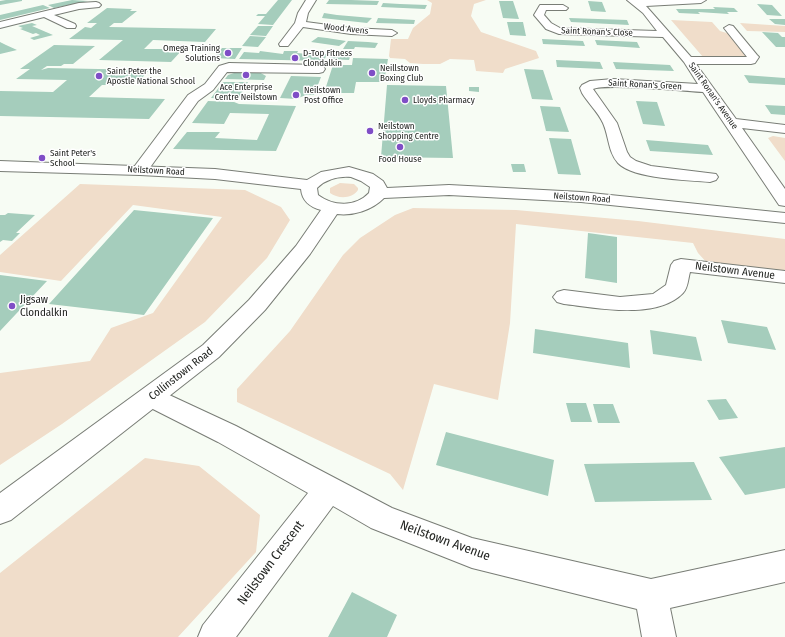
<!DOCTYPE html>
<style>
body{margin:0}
canvas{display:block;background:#f7fcf4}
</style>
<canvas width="785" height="637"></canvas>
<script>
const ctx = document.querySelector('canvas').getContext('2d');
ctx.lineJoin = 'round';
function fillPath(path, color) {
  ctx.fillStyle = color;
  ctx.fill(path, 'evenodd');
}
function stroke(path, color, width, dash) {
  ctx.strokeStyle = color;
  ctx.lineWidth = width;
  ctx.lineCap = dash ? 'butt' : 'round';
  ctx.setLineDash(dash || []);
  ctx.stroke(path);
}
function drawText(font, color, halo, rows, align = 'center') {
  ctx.font = font + ' "Fira Sans Condensed",sans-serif';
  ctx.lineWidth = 3;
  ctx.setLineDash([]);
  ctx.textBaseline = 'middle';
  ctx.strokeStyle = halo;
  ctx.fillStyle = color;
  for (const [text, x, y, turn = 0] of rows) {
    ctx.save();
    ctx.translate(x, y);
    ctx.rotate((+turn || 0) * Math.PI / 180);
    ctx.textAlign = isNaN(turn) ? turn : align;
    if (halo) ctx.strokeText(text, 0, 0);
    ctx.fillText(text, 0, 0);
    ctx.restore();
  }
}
const green = new Path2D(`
 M427,0h59l-12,4 -3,12 10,16 55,19 3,7 -34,11 -2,4 -27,-2 -2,-11 -24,-1 -10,5h-17l-13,-1 -5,-4 -15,-1 -1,-2 2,-17h17l5,-11 17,-14 2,-11z
 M671,20l41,2 8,9 10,3 17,23h-44z
 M740,23l45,3v6l-38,-1z
 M773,136l12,2v23l-17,-23z
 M340,183l14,1 4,4v2c-6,9 -20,9 -28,3v-5z
 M80,184l165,6 36,17 9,13 -23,38 -62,64 -143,102 -62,41v-92l90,-12 21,-33 42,-15 69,-96 -89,-12 -72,76 -61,-9v-17z
 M413,208l103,2 122,11 147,18v34l-77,-9 -10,-11 -5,-10 -177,-19 -6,99 -12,77 -64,-16 -31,106 -13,-16 -153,-72v-13l53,-58 53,-76 17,-17 35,-23z
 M145,458l54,8 61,49 -4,37 -78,85h-178v-64z`);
const building = new Path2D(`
 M6,0h16v1l-22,4v-4z
 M72,0l16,1 -34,7 -6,-3z
 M278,0h14l-19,25 -15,-1 7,-8h-9l2,-2h8z
 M329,0h22l28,1 -2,4 -51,-1z
 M499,1h14l6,18 -16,-1z
 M588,1l14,1 4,10 -15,-1z
 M383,3l17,1 27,1 -2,4 -44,-2z
 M757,4l15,1 10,11 -15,-1z
 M43,5l7,3 -50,12v-5z
 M713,7l21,1 4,4h-11l2,2 -31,-2 2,2 -21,-1 -3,-4h39z
 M107,8l25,1 -2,2h7l-15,12h-8l-5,4 107,2 -11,13 -52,-2 -9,9h39l-12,13 -72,-2 24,-20 -54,-1 16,-12 6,1 6,-5h-10z
 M324,13l13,2 35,3 -5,5 -45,-5z
 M378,18l19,1 18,1 -1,4 -38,-1z
 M569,18l58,2 2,5 -58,-3z
 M769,19h16v6l-10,-1z
 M507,22h16l3,14 -16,-1z
 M32,23l5,2 -5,1 21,9 -19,5 -4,-2 10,-3 -4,-2 -3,1 -13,-5 3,-1 -5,-2z
 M258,26h15l-7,10 -16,-1z
 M762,32l16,1 4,4h3v10h-9z
 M250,36l16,1 -8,10 -16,-1z
 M318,37l9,1 19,3 -7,5 -28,-4z
 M542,39l41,2 2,5 -42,-2z
 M595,40l42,2 3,6 -43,-3z
 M348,41l20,1 10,1 -3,5 -20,-1 -1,2h-11z
 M0,42l6,3 11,5 -17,4z
 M54,45l41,1 -22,18h-9l-3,2h-14l-6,4 7,-2 101,2 -8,9h-13l-6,6h-20l-13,12 76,2 -16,20 -149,-3v-25l53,1 14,-12 -51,-1 14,-10h-10z
 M222,48h20l-7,11 -21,-1z
 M260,51l23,3 1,-3h14l-1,2 10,1 1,-3 15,1 -1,2h5l-3,7 -85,-2 5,-7 15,1z
 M332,52l19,2 -2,6 -20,-1z
 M353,58l35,1 -4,23h-28l-2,11h-30l9,-28h19z
 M556,60l44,2 3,7 -46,-2z
 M613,62l57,3 4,6 -58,-2z
 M524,69l19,1 10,30 -21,-1z
 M237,72h22l7,4 -2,4 -39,-1 3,-4z
 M744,75l41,3v7l-36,-2z
 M291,76l30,1 -7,18h-8l-10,4 -16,-1z
 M223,82h25l-10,17 -27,-1z
 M387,85l59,1 7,72 -72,-1z
 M469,87h10v5l-10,-1z
 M208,101l26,1 5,2 57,2 -20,45 -103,-2 14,-17h33l-5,6 42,2 12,-26 -39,-1 -6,11 -32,-1z
 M636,101l21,1 8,24 -22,-2z
 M765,105l20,1v9l-14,-1z
 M540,106l20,1 9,25 -23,-1z
 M549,138l22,1 10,36 -23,-1z
 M646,140l62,5 5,10 -63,-4z
 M511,164h13l2,8h-13z
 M134,210l79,8 -69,97 -95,-11z
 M8,213l27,2 -19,18h4l-8,8 -9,-1 -3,2v-27h5z
 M588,233l29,4v46l-32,-5z
 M0,275l47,6 -47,50z
 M721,320l46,7 9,23 -48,-7z
 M535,329l93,14 2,25 -97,-15z
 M650,330l46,7 6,24 -49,-7z
 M726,399l12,19 -19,2 -12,-20z
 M566,403h20l6,19h-21z
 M593,404h20l7,19h-22z
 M446,432l108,28 -6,36 -112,-31z
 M785,447v41l-40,7 -26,-38z
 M694,462l18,38 -117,2 -11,-38z
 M352,592l45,23 -10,22h-59z`);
const minor = new Path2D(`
 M306,0h10l-8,13 -2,9 45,6 41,2 5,3 -5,3 -41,-2 -48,-7 -15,19h-8l-1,-2 16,-21 3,-10z
 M627,0h79l-5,3 -55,3 45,51h56l-23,-29 5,-3 4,1 24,29 2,2 -4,6 -4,1h-55l40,55 49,6v8l-43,-5 43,61v17l-6,-1 -76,-113c-19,-1 -96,-9 -110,-3l24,34 10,29 3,5 6,4 15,5 65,8 2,3 -2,3 -6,2c-22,-2 -77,-3 -92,-19 -10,-11 -9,-27 -15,-40 -5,-11 -15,-20 -21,-30l-2,-5 2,-3 8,-4 23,-2 85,5 -14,-22 -21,-25 -104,-3 -13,-5 -12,-14 6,-10h23l5,3 -2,2h-20l-2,5 7,8 9,5 97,3 -14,-18z
 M96,2l3,1 2,2 -2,2 -20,2 -25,6 21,9 1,2 -1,2h-8l-23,-11 -44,11v-6l79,-19z
 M229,63l90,2 4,1 2,3 -2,3 -4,1 -92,-1 -14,18 -15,11 -52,72 -6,2 -6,-2 -2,-3 2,-3 54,-72 17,-11 14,-18z
 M681,259l104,12v12l-95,-11c-2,7 -2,16 -7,21 -26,27 -85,15 -119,11l-7,-2 -4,-5 4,-5 7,-2 56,7 33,-3 13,-9 5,-20 3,-4z
 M152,387l84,39 156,82 80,30 179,41 134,-29v32l-115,26 6,29h-34l-5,-28 -165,-41 -101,-40 -38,-22 -97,131h-38l5,-12 105,-132 -90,-51 -75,-38 -4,-7 4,-7z`);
const tertiary = new Path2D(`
 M0,161l215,8 92,11 14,-8 28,-5 24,7 10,7 4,7 62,-3 132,7 204,21v10l-204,-21 -132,-7 -65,3c-12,12 -30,18 -47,16l-27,40 -45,56 -46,47 -208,163 -11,4v-31l203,-148 46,-45 47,-54 25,-36c-11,-3 -19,-9 -20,-21l-86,-10 -75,-4 -140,-4zM351,177l10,4 9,6 -1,6c-13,14 -35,14 -51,2l-1,-7c9,-9 22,-12 34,-11z`);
const markers = [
 [228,53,4,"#7f4ec6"],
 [295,58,4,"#7f4ec6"],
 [372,73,4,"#7f4ec6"],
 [246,75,4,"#7f4ec6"],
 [99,76,4,"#7f4ec6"],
 [296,95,4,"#7f4ec6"],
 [405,100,4,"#7f4ec6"],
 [370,131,4,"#7f4ec6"],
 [400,147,4,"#7f4ec6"],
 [42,158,4,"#7f4ec6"],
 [12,306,4,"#7f4ec6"]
];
const farStreetnames = [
 ["Wood Avens",346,29,6],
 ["Saint Ronan's Close",597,32,2],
 ["Saint Ronan's Green",645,85,3],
 ["Saint Ronan's Avenue",713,96,55],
 ["Neilstown Road",156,171,3],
 ["Neilstown Road",582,198,4]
];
const farPoinames = [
 ["Omega Training",220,48,"right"],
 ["Solutions",220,58,"right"],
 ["D-Top Fitness",303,53],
 ["Clondalkin",303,63],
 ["Neillstown",380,68],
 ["Boxing Club",380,78],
 ["Saint Peter the",107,71],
 ["Apostle National School",107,81],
 ["Ace Enterprise",246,87,"center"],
 ["Centre Neilstown",246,97,"center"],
 ["Neilstown",304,90],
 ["Post Office",304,100],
 ["Lloyds Pharmacy",413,100],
 ["Neilstown",378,126],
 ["Shopping Centre",378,136],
 ["Saint Peter's",50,153],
 ["School",50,163],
 ["Food House",400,159,"center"]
];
const streetNames = [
 ["Neilstown Avenue",735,271,7],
 ["Collinstown Road",181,374,-38]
];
const poiNames = [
 ["Jigsaw",20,300],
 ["Clondalkin",20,313]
];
const nearStreetnames = [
 ["Neilstown Avenue",445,541,20],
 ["Neilstown Crescent",271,563,-53]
];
fillPath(green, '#f0ddca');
fillPath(building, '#a5cdbc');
stroke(minor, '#797d76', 2);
stroke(tertiary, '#797d76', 2);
fillPath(minor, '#fff');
fillPath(tertiary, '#fff');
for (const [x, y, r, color] of markers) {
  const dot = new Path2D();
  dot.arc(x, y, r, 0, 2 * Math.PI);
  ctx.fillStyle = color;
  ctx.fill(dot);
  stroke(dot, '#fff', 1.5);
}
drawText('9px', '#232522', '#fff', farStreetnames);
drawText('9px', '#232522', '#fff', farPoinames, 'left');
drawText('11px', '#232522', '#fff', streetNames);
drawText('11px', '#232522', '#fff', poiNames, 'left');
drawText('13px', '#232522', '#fff', nearStreetnames);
</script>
